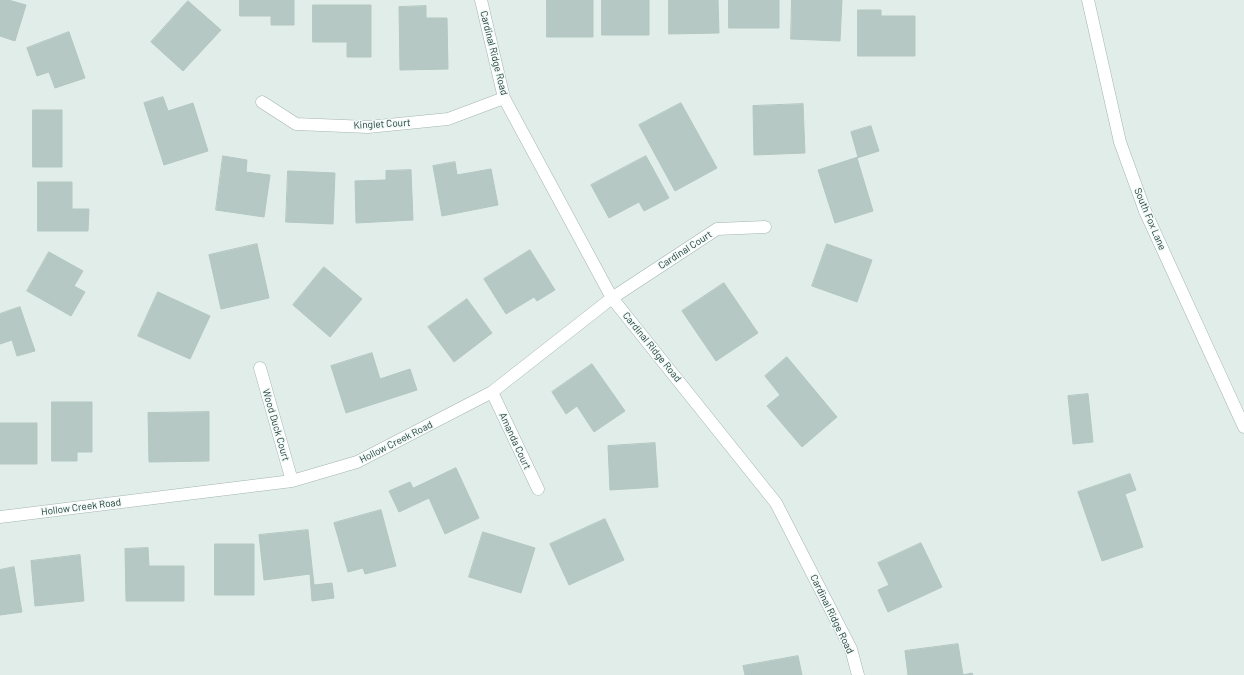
<!DOCTYPE html>
<style>
body{margin:0}
canvas{display:block;background:#e1ede9}
</style>
<canvas width="1244" height="675"></canvas>
<script>
const ctx = document.querySelector('canvas').getContext('2d');
ctx.lineJoin = 'round';
function fillPath(path, color) {
  ctx.fillStyle = color;
  ctx.fill(path, 'evenodd');
}
function stroke(path, color, width, dash) {
  ctx.strokeStyle = color;
  ctx.lineWidth = width;
  ctx.lineCap = dash ? 'butt' : 'round';
  ctx.setLineDash(dash || []);
  ctx.stroke(path);
}
function drawText(font, color, halo, rows, align = 'center') {
  ctx.font = font + ' Barlow,sans-serif';
  ctx.lineWidth = 3;
  ctx.setLineDash([]);
  ctx.textBaseline = 'middle';
  ctx.strokeStyle = halo;
  ctx.fillStyle = color;
  for (const [text, x, y, turn = 0] of rows) {
    ctx.save();
    ctx.translate(x, y);
    ctx.rotate((+turn || 0) * Math.PI / 180);
    ctx.textAlign = isNaN(turn) ? turn : align;
    if (halo) ctx.strokeText(text, 0, 0);
    ctx.fillText(text, 0, 0);
    ctx.restore();
  }
}
const building = new Path2D(`
 M0,0h8l18,5 -11,36 -15,-5z
 M240,0h54v25h-23v-9h-31z
 M547,0h46v37h-46z
 M602,0h47v35h-47z
 M669,0h49l1,33 -50,1z
 M729,0h50v28h-50z
 M792,0h50l-2,41 -49,-2z
 M188,1l33,29 -38,41 -32,-29z
 M313,5h58v52h-24v-15h-34z
 M426,6v12h21l1,51 -48,1 -1,-63z
 M858,10h23v6h34v40h-57z
 M69,32l16,46 -30,10 -6,-16 -12,4 -10,-28z
 M163,97l5,14 25,-8 15,48 -44,14 -20,-62z
 M681,103l36,65 -42,23 -36,-66z
 M803,104l2,49 -51,2 -1,-49z
 M33,110h29v57h-29z
 M871,126l8,25 -22,7 16,53 -38,12 -17,-53 40,-13 -7,-25z
 M223,156l24,4 -1,12 24,3 -6,42 -48,-7z
 M646,156l23,42 -25,13 -5,-9 -30,16 -18,-33z
 M455,162l2,13 34,-6 7,36 -56,11 -9,-50z
 M411,170l2,50 -57,3 -1,-42 31,-1v-9z
 M288,171l47,2 -2,51 -47,-2z
 M38,182h34v27h17l-1,22h-50z
 M257,244l12,54 -48,11 -12,-54z
 M827,244l45,16 -15,42 -45,-16z
 M530,250l25,40 -18,11 -3,-4 -28,17 -22,-35z
 M49,252l34,19 -9,15 11,6 -14,24 -44,-25z
 M324,267l38,32 -32,38 -37,-32z
 M724,283l34,50 -42,28 -34,-50z
 M158,292l52,24 -20,43 -52,-23z
 M467,299l25,34 -38,29 -26,-35z
 M20,307l15,44 -18,5 -5,-16 -12,4v-30z
 M372,353l8,26 30,-10 7,21 -71,23 -15,-47z
 M787,357l50,60 -35,30 -35,-41 13,-11 -15,-19z
 M592,364l33,47 -31,21 -17,-26 -11,8 -14,-22z
 M1088,394l5,48 -20,2 -5,-48z
 M52,402h40v50h-15v9h-25z
 M209,412v49l-60,1 -1,-49z
 M0,423h37v41h-37z
 M655,443l3,44 -48,3 -2,-44z
 M456,468l23,50 -34,16 -16,-36 -30,14 -10,-21 21,-9 3,6z
 M1130,474l6,16 -11,4 18,53 -41,14 -24,-69z
 M381,510l15,56 -31,8 -2,-6 -15,4 -14,-49z
 M605,519l19,41 -55,25 -19,-41z
 M308,530l6,55 18,-2 2,15 -22,3 -2,-27 -46,6 -5,-45z
 M483,532l52,16 -14,45 -52,-16z
 M921,543l21,44 -54,25 -10,-22 11,-5 -11,-22z
 M215,544h39v51h-39z
 M148,548l1,18h35v35h-58l-1,-52z
 M80,555l4,46 -49,5 -4,-45z
 M14,567l8,45 -22,3v-45z
 M958,644l5,31 9,-2 1,2h-65l-3,-24z
 M798,656l4,19h-57l-2,-9z`);
const minor = new Path2D(`
 M481,0l23,98 108,200 164,205 75,146 7,26
 M1088,0l32,142 25,69 99,216
 M262,102l34,22 72,3 80,-8 56,-21
 M260,368l32,113
 M492,392l46,97
 M0,517l292,-36 65,-19 135,-70 120,-94 105,-69 48,-2`);
const streetNames = [
 ["Cardinal Ridge Road",494,53,76],
 ["Kinglet Court",382,124,-3],
 ["South Fox Lane",1150,219,67],
 ["Cardinal Court",685,250,-33],
 ["Cardinal Ridge Road",652,347,51],
 ["Wood Duck Court",276,425,74],
 ["Amanda Court",515,441,65],
 ["Hollow Creek Road",396,442,-27],
 ["Hollow Creek Road",81,507,-7],
 ["Cardinal Ridge Road",832,614,64]
];
fillPath(building, '#b6c8c3');
stroke(building, '#b3c7c1', 1);
stroke(minor, '#a3b5b1', 13);
stroke(minor, '#fff', 12);
drawText('10px', '#203f3b', '#f2f9f6', streetNames);
</script>
